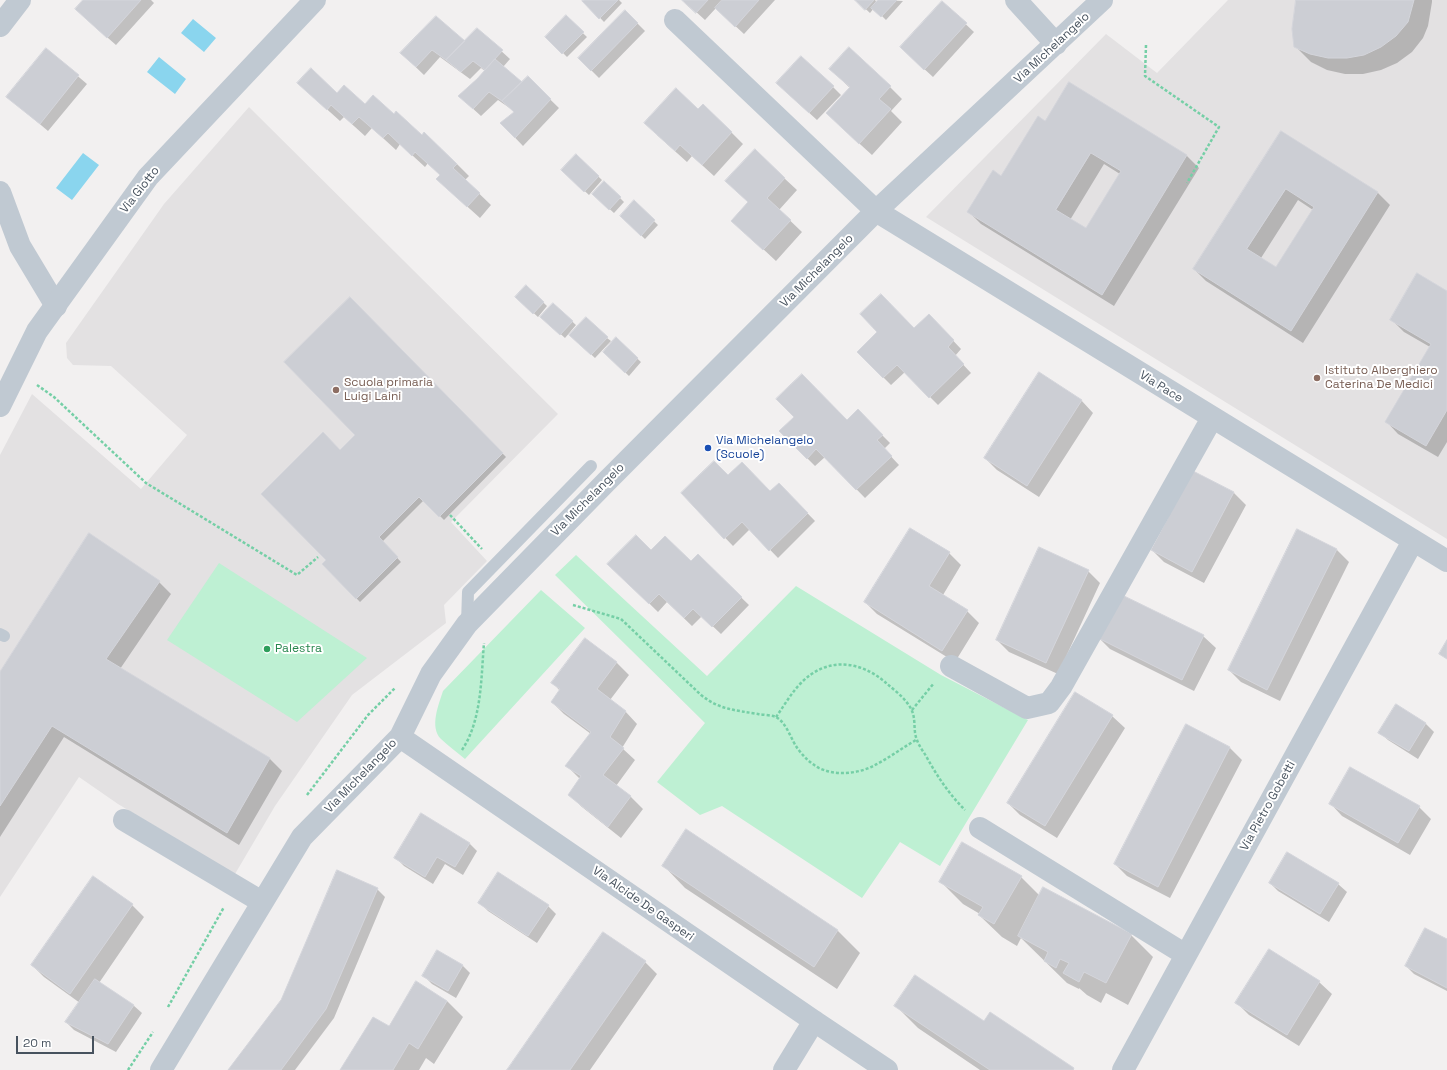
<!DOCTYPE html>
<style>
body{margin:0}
#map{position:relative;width:1447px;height:1070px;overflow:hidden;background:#f2f0f0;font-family:"Space Grotesk",sans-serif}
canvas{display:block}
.scale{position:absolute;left:16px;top:1036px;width:78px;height:18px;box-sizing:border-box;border:2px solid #47525e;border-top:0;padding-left:5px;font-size:12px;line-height:14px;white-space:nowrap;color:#47525e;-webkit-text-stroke:3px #fff;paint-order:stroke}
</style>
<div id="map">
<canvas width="1447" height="1070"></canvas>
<div class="scale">20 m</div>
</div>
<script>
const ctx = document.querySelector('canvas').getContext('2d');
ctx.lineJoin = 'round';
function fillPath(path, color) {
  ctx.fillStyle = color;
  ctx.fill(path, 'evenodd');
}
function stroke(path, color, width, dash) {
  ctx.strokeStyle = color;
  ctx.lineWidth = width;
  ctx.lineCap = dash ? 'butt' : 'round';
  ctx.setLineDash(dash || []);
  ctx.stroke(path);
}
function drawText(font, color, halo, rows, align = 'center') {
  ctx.font = font + ' "Space Grotesk",sans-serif';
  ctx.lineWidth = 4;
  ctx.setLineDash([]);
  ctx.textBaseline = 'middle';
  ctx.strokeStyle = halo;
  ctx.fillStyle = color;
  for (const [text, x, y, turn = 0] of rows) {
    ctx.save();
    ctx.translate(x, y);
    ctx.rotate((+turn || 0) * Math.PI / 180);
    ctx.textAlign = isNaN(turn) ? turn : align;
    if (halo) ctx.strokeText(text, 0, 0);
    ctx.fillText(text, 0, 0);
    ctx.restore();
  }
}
const education = new Path2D(`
 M1228,0h219v539l-521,-322 180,-183 51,39z
 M249,107l309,307 -107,108 36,39 -43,44 2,18 -94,72 -77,111 -40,68 -117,-70 -39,-27 -79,120v-442l32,-61 109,95 46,-54 -76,-69 -38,-1 -6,-7 -1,-15 98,-139z`);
const green = new Path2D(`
 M576,555l131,121 89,-90 145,89 87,45 -88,146 -40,-24 -38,56 -140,-92 -22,9 -43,-33 48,-59 -150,-148z
 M219,563l148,95 -70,64 -130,-82z
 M541,590l44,38 -120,131c-8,-7 -17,-13 -24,-20 -12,-12 -2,-35 2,-48z`);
const water = new Path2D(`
 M193,19l23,19 -12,14 -23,-19z
 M159,57l27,22 -11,15 -28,-22z
 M83,153l16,12 -27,35 -16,-12z`);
const shadow = new Path2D(`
 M84,0h67l3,3 -38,42 -32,-28z
 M585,0h34l3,3 -18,19 -20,-21z
 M683,0h92l-31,34 -28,-26 -11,12z
 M856,0h19l2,3 3,-3 23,1 -17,19 -12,-12 -4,5z
 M1297,0h135v2l-4,24 -5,12 -11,14 -15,11 -16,7 -18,4h-18l-18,-4 -16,-8 -16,-16z
 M942,2l32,30 -41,45 -24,-22z
 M625,11l20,20 -46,47 -20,-20z
 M566,17l21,20 -20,20 -20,-20z
 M477,29l33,30 -7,8 19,16 6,-5 31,30 -36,38 -22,-23 14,-11 -4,-3 -13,-9 -17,16 -22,-20 26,-25 -4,-3 -11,11 -30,-22 -16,18 -23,-22 64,-10z
 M46,49l41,35 -39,47 -32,-27z
 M830,69l60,18 12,12 -11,12 11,11 -30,33 -33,-30 11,-37z
 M1069,84l118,72 12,12 -85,138 -133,-82 -12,-12 33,-35 44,-54zM1104,164l16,10 -34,56 -16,-10z
 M833,87l8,8 -24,25 -32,-29z
 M337,94l57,22 28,20 35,28 12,12 -4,4 26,25 -11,13 -30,-27 -9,-16 -13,-12 -3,4 -25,-23 -4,6 -24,-22 -7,8 -21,-19 -4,4 -29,-26z
 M731,132l12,12 -29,32 -22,-20 -5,6 -30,-27z
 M1282,132l96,61 12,12 -87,138 -97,-62 -12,-12zM1298,200l15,10 -37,58 -15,-10z
 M576,155l26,25 -13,15 -27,-25z
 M784,178l13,12 -18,20 23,22 -26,29 -43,-40z
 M604,182l20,20 -10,11 -21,-19z
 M634,202l24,23 -13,14 -24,-23z
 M526,286l21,20 -9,11 -22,-20z
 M1447,292v150l-9,15 -40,-23 -12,-13 44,-74 -26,-15 -12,-12z
 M350,298l156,159 -62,63 -20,-20 -42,42 19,20 -41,40 -37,-38 5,-4 12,-109 17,-16z
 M553,304l23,21 -11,13 -23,-21z
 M929,315l32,34 -6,7 16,17 -33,32 -33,-33 -14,13 -33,-33 21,-20 35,-3z
 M570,335l37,3 4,3 -16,17z
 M616,339l25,23 -12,14 -25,-24z
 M1081,400l12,13 -54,84 -42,-27 -12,-12z
 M858,411l32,32 -6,6 15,16 -34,33 -40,-41 -10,9 -35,-35 67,-10z
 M1194,472l40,21 12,12 -42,78 -40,-21 -12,-12z
 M779,484l36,37 -37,37 -28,-29 -17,17 -51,-53 89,-1z
 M1298,531l39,19 12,12 -69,139 -39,-19 -12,-12z
 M651,551l40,12 7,-7 51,49 -28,29 -19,-18 -10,10 -25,-24 -9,10 -49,-48z
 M949,553l12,12 -18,30 24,16 12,12 -24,39 -78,-48 -12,-12z
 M1088,571l12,12 -42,91 -49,-22 -12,-12z
 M159,582l12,12 -51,75 150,90 12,12 -43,74 -175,-108 -64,100v-163z
 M1203,636l13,12 -22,43 -84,-42 -12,-12z
 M585,639l32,24 12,12 -19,25 15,11 12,13 -15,24 13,12 -19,26 15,11 12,12 -22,29 -39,-31 -12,-12 10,-16 -13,-13 24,-32 -27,-20 -12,-12 8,-11 -7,-8z
 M1396,705l30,19 8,8 -16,27 -30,-19 -9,-8z
 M1112,716l13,12 -68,110 -37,-23 -12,-12z
 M1187,725l43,23 12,12 -72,138 -43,-22 -12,-12z
 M1330,803l89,4 12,12 -21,36 -68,-39z
 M686,830l152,101 22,22 -23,36 -152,-101 -22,-23z
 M469,843l8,8 -14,24 -18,-11 -12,20 -29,-18 -8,-8z
 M1288,853l50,31 9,8 -18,30 -51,-31 -8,-8z
 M1021,877l19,19 91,39 22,22 -25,48 -22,-12 -5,10 -14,-8 -8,-7v1l-12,-6 -46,-45 -4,8 -15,-9 -23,-22 1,-1 -17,-10 -22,-22z
 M377,889l8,8 -51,121 -39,52h-66z
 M480,903l68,3 8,8 -19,29 -49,-32z
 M132,905l12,12 -45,66 34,22 9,8 -26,39 -42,-22 -8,-8 14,-19 -36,-26 -12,-12z
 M1447,940v51l-33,-17 -8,-8z
 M645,962l12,12 -67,96h-82z
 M462,965l8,8 -14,25 -24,-14 -8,-8z
 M1319,982l13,12 -33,52 -50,-31 -12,-12z
 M416,983l31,18 16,16 -29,47 -8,-6 -7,12h-78l48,-43z
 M896,1006l177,63 1,1h-94l-62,-42z`);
const building = new Path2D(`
 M83,0h58l-34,38 -32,-29z
 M584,0h34l-19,19 -17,-18z
 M682,0h26l-12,13z
 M722,0h37l-24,27 -20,-19z
 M855,0h19l-9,10z
 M878,0h19l-16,17 -10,-9z
 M1296,0h118l-6,22 -12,14 -15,11 -17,8 -17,3h-19l-18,-4 -16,-7 -2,-18z
 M942,1l25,22 -43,47 -24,-23z
 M625,10l13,13 -47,48 -13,-13z
 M566,15l18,17 -22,22 -17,-17z
 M436,16l29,25 -19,19 -14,-10 -16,17 -16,-14z
 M477,28l26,22 -18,20 -12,-9 -12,11 -15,-12z
 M849,47l42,39 -12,13 12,10 -32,35 -33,-31 24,-26 -21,-18z
 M46,48l33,27 -39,49 -34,-27z
 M801,56l33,30 -25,27 -33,-30z
 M495,59l27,23 -20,19 -13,-9 -16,17 -15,-13 19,-17z
 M311,68l26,25 7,-8 21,19 8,-9 21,19 2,-3 26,24 2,-3 33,32 -4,4 27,25 -13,14 -31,-28 4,-4 -25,-23 -3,4 -24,-23 -5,5 -24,-21 -7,7 -21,-19 -4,5 -30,-27z
 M528,76l23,23 -36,39 -15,-15 14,-11 -12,-11z
 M1069,82l118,73 -85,140 -135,-83 26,-42 8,6 37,-60 7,5zM1091,153l30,18 -35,57 -30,-18z
 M676,88l22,21 5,-5 29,28 -30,33 -22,-20 -5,6 -31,-28z
 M1281,131l97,61 -87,139 -98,-62zM1286,189l28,18 -38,60 -29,-18z
 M755,149l30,29 -18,20 24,22 -28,30 -32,-29 17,-19 -23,-21z
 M576,154l23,22 -15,16 -23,-22z
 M604,181l17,16 -12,13 -17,-16z
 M634,200l21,20 -14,16 -21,-20z
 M1417,273l30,18v119l-21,36 -41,-24 46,-78 -41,-24z
 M526,285l18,17 -11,12 -18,-17z
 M881,294l33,34 15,-14 25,26 -6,7 16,17 -35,34 -32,-33 -14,13 -26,-26 20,-20 -17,-18z
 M350,297l153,156 -64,64 -20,-20 -40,40 19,20 -42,42 -34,-35 4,-4 -65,-66 62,-62 17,18 15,-15 -71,-73z
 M553,303l20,18 -13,14 -20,-18z
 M586,317l22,20 -17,18 -22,-20z
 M616,337l22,21 -13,15 -22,-21z
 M1039,372l43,28 -55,86 -43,-28z
 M802,374l45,46 11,-11 25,26 -6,5 15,16 -36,34 -40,-41 -9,10 -28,-28 15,-14 -18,-18z
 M714,461l14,14 14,-13 28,29 9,-8 29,30 -39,38 -27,-29 -18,17 -43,-46z
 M1193,471l41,21 -42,80 -41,-22z
 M910,528l40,24 -21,34 39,24 -26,41 -78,-49z
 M1297,529l40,20 -70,141 -39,-20z
 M89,533l71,48 -54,78 164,99 -43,75 -175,-107 -52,80v-134z
 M636,535l15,15 14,-14 26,25 7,-7 44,43 -30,30 -19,-18 -9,9 -25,-24 -10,10 -42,-40z
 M1039,547l50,23 -43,93 -50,-23z
 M1118,593l86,42 -22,45 -86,-43z
 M585,638l32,24 -20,27 29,22 -16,26 14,11 -21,27 28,21 -23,31 -40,-32 13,-19 -16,-10 26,-34 -40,-30 9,-13 -9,-6z
 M1447,640v19l-8,-5z
 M1075,692l38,23 -68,111 -38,-23z
 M1396,704l30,19 -17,28 -31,-18z
 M1186,724l44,23 -72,140 -44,-23z
 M1350,767l70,39 -22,37 -69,-39z
 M421,813l49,30 -15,24 -18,-10 -12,20 -31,-19z
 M686,829l152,101 -24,37 -152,-101z
 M962,842l60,34 -28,48 -16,-9 5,-8 -44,-25z
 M1287,852l52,31 -19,31 -51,-31z
 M337,870l41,18 -52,121 -45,61h-53l53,-70z
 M498,872l51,33 -21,31 -50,-33z
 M93,876l40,28 -63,90 -39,-29z
 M1043,887l89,47 -26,49 -22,-11 -5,10 -16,-9 6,-10 -9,-4 -4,9 -12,-7 4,-9 -30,-16z
 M1425,928l22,11v49l-42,-22z
 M603,932l43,29 -76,109h-63z
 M1269,949l51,32 -33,54 -52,-32z
 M437,950l26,15 -15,26 -26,-15z
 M915,975l69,46 6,-9 84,56 -1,2h-83l-96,-64z
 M95,979l39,26 -26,39 -43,-22z
 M416,981l31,20 -29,48 -9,-6 -16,27h-53l33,-53 16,9z`);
const path = new Path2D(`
 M1146,45l-1,31 74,51 -32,56
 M37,385l17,12 92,86 151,92 21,-18
 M450,515l32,34
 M573,605l48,14 80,76c19,15 34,15 57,19 5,1 13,1 18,3 11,6 15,23 22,32 6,8 12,14 21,19 16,8 40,6 56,-3 14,-7 27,-17 41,-25
 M912,710l22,-27
 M776,717c8,-11 15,-24 25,-34 25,-26 58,-23 84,-1 9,8 22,17 27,29 4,9 1,20 5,29 2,6 6,11 9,16 11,20 23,38 39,54
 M462,750c20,-30 19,-72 22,-107
 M307,795l61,-80 27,-27
 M168,1007l56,-100
 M128,1070l25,-38`);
const service = new Path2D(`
 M467,624l1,-32 123,-126
 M0,634l4,2`);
const minor = new Path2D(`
 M1016,0l40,44
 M675,20l201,191 571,350
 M0,26l20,-26
 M0,192l20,54 36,60
 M951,666l76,42 22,-5 12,-16 151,-269
 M400,737l414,284 73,49
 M124,820l138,82
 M980,828l206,127
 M161,1070l141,-233 98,-100 31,-63 36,-50 140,-143 269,-270 226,-211
 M784,1070l30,-49
 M1123,1070l290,-529`);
const tertiary = new Path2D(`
 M0,406l37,-75 111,-154 167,-177`);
const markers = [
 [1317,378,4,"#8d6e63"],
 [336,390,4,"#8d6e63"],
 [708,448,4,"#1a4fb4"],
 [267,649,4,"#2e9e5b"]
];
const streetNames = [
 ["Via Michelangelo",1052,48,-43],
 ["Via Giotto",140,190,-52],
 ["Via Michelangelo",817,271,-45],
 ["Via Pace",1161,387,32],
 ["Via Michelangelo",588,500,-45],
 ["Via Michelangelo",361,776,-46],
 ["Via Pietro Gobetti",1268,806,-61],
 ["Via Alcide De Gasperi",643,904,35]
];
const educationNames = [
 ["Istituto Alberghiero",1325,371],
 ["Caterina De Medici",1325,385],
 ["Scuola primaria",344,383],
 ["Luigi Laini",344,397]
];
const transitNames = [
 ["Via Michelangelo",716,441],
 ["(Scuole)",716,455]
];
const leisureNames = [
 ["Palestra",275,649]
];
fillPath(education, '#e3e1e2');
fillPath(green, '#bef0d3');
fillPath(water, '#8ad5ee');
fillPath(shadow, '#0003');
fillPath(building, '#ccced4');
stroke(building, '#d4d5db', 1);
stroke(path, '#75cfa6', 2.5, [3, 2]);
stroke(service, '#c0c9d2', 12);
stroke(minor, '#c0c9d2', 22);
stroke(tertiary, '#c0c9d2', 22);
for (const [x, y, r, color] of markers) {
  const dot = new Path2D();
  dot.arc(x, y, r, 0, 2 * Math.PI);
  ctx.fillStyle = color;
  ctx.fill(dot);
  stroke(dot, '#fff', 1.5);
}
drawText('12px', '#47525e', '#fff', streetNames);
drawText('12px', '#785e54', '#fff', educationNames, 'left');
drawText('12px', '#164399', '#fff', transitNames, 'left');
drawText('12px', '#27864d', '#fff', leisureNames, 'left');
</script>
